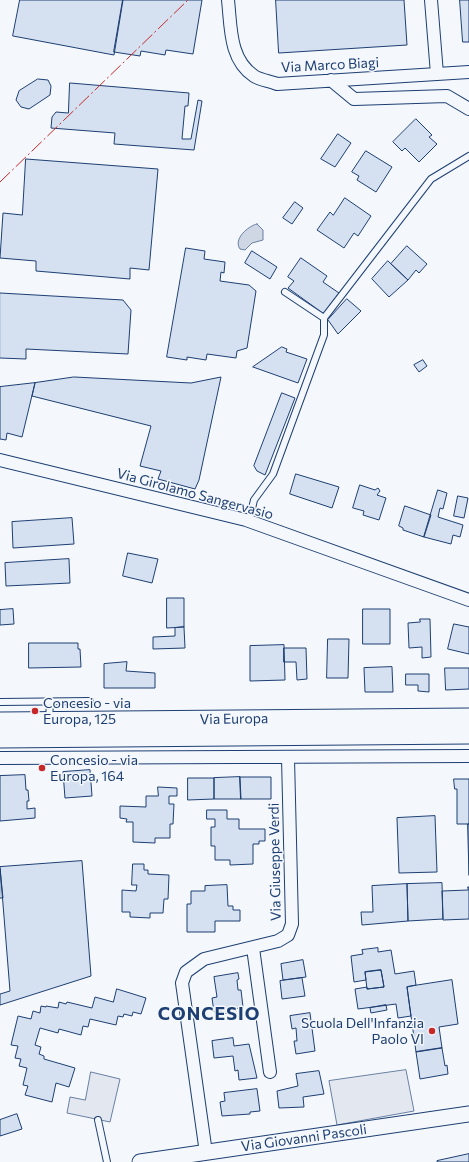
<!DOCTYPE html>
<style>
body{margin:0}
canvas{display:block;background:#f4f7fb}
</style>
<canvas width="469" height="1162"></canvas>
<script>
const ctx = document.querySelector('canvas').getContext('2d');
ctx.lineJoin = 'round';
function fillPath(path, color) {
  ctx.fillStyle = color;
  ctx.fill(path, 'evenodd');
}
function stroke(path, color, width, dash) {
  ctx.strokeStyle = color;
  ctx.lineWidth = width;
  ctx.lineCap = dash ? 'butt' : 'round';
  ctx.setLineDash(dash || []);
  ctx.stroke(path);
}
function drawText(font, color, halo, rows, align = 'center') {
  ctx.font = font + ' Commissioner,sans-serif';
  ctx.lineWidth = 3;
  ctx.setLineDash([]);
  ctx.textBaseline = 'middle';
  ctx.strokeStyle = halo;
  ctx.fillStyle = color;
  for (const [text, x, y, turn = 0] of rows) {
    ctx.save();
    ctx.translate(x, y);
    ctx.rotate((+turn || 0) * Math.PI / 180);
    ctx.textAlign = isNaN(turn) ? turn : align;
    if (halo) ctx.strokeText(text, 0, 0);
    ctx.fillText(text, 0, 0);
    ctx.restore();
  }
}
const parking = new Path2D(`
 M406,1070l8,41 -77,14 -8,-44z
 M91,1072l29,7 -10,43 -43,-9 3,-16 15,3z`);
const water = new Path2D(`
 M257,224l6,6v10l-11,3 -7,7 -5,-1c-7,-10 8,-23 17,-25z`);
const building = new Path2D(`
 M20,0h103l-9,55 -101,-19z
 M123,0h79l-9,54 -27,-4 -1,5 -24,-4 -1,5 -26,-4z
 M276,0h128l3,45 -128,8z
 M460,0h9v42h-6z
 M38,79l10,1 3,6 -1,9 -21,14 -8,-2 -5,-7 3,-9z
 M70,83l119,10 -1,13h-3l-3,33h9l7,-39 4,1 -8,49 -80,-6 1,-11 -64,-5 1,-11 4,-5 12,1z
 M416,119l16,16 -3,2 8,7 -18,18 -14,-14 -3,3 -9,-9z
 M338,134l13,9 -16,24 -14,-8z
 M366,151l26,16 -16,25 -19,-12 2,-4 -7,-4z
 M26,159l132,10 -9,101 -19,-2v11l-94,-8v-10l-36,-3 3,-45 19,2z
 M345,198l26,18 -13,20 -4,-3 -10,15 -27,-18 13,-18 3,3z
 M295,202l8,6 -11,16 -9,-6z
 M407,246l20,18 -8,9 -3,-3 -8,10 -17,-16z
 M186,248l19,3 -1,8 21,3 -1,11 -3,-1 -1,9 29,4 7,6 -9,57 -10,3 -1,7 -29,-4 -1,6 -19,-3v3l-20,-3z
 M252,251l25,16 -7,12 -25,-16z
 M301,258l26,18 -4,6 16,11 -15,21 -36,-26 6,-7 -6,-4z
 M388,261l20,19 -19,17 -17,-18z
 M0,293l123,7 8,10 -3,44 -102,-5v10l-26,-1z
 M347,299l14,12 -23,23 -10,-14z
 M282,347l5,2 -1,3 21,7 -9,24 -45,-16z
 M423,360l4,6 -8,6 -5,-7z
 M74,377l117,6 30,-6 -22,103 -4,9 -37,-10 3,-8 -21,-5 11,-40 -119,-30 3,-13z
 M35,383l-13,54 -15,-4 -1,7 -6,-1v-52z
 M282,393l13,5 -30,77 -8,-4 -3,-5z
 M296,474l43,13 -7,21 -42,-14z
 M360,485l15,5 3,-2 2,3 -3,4 9,3 -7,22 -16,-5 1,-4 -11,-3z
 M438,490l9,3 -4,16 -3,-1 -2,9 25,8 -3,12 -7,-2 -2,9 -27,-7z
 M458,496l10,2 -4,20 -10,-2z
 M405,506l26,9 -7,22 -21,-7v-2l-4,-2z
 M72,518l2,26 -61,4 -1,-26z
 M128,553l30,6 -6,24 -29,-7z
 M69,559l1,24 -64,3 -1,-23z
 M167,598h17v29l-17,1z
 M13,609l1,15 -14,1v-15z
 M363,609h27v35h-27z
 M420,619h10l1,38 -9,1v-11l-13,1 -1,-25 12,-1z
 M454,624l15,3v27l-21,-5z
 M184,627l1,21 -32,1v-12l22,-1v-8z
 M328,639h21l-1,39h-21z
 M29,643h49v6h2l1,18 -52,1z
 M284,645l1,35 -35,1v-35z
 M284,648h22l1,31 -10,1 -1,-18h-12z
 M127,662l-1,9 29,2v15h-51v-24z
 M392,667l1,25h-28l-1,-24z
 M445,668h24v21l-23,1z
 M406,674h23v18l-11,-1v-6h-12z
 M90,770l2,26 -27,2 -2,-26z
 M25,775l1,15h2l1,11h-2v8l8,-1v10l-35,3v-45z
 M240,777l1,22h-27v-21z
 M240,777h31v22h-30z
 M188,778h26v21l-26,1z
 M454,779h15v45h-12v-35h-2z
 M158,787l19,1v8h-8v8h5l-1,20h-3v14h-15v5l-22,-1v-20h-7l1,-3 -7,-1v-12l26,1v-11h12z
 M207,810h20v9h12v10h26v12h-6v3h-6v20l-23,1v-5h-15v-14h-4v-19h4v-8h-8z
 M435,816l2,56 -38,1 -2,-55z
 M468,824h1v51z
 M82,861l9,115 -91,29v-11l10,-3 -10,-124z
 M133,864h11v6h4v4l21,1 -1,24h-4l-1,14h-13v5l-20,-1v-5h-8v-22l14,1 1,-6h-5z
 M0,869l3,29h-3z
 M442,883l1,36 -35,2 -1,-37z
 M407,884l1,37 -46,4 -1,-13h12l-1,-26z
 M227,885l1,21h5v4h7v11h-25v11h-28v-28h4v-13h14v-5z
 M468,887h1v32l-26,1 -1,-29 26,-1z
 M378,948v4l13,-2 4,24 19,-3 2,14 -9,2 4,29 -13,2 -2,-14 -38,5 -3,-20 12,-2v2l17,-2 -3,-17 -16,2 1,8 -12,2 -3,-26 12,-2 -1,-4z
 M303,960l3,17 -23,3 -2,-16z
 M381,970l3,17 -17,2 -2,-17z
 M238,973l1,6 -2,1 1,10h3l2,17 -8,2 1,3 -14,2 -1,-3 -7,1 -2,-14 5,-1 -3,-20z
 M302,978l3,18 -23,3 -2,-18z
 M452,980l6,44 -19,3 3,21 -26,4 -9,-65z
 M117,989l29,9 -5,16 -8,-2 -1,4 -8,-2 -1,3 -5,-1 -2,9 -26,-6 -2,8 -5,-1 -2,9 -22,-6 -1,4 -18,-5 -5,17 6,2 -2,7 5,2v3l31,9 -6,19 -13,-4 -4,19 -27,-7 3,-9 -5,-1 4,-17 -8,-2 2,-7 -6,-1 3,-12 -7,-1 7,-29 13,3 2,-8 7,2 1,-7 5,1v-1l12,2 1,-6 7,2 1,-2 25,6 3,-11 18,5z
 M386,1005l1,5 -16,3 -1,-5z
 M310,1013l5,38 -19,3 -2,-13h3l-1,-13 -4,1 -2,-13z
 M233,1038l1,8 15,-2 8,34 -18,2 -1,-10 -3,1 -2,-15 -19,2 -2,-17z
 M442,1048l3,18 2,-1 1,9 -28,5 -4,-27z
 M319,1071l5,23 -21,3 1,10 -25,1 -2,-17 21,-5 -2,-12z
 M257,1089l3,22 -10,1v2l-28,2 -2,-14 5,-1 -1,-8z
 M17,1114l5,15 -22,7v-16z
 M469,1154v8h-32v-1z`);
const service = new Path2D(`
 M285,292l39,26 107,-139 38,-23
 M249,521l5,-21 19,-26 51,-139v-17
 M0,702l90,-1
 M49,720l1,-18
 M98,1120l9,42`);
const minor = new Path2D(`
 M228,0c3,27 1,59 26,76 6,4 16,5 23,8l192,-12
 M431,0l6,74
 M331,80l23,19 93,-3 22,13
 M0,460l246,60 223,80
 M0,758l469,-2
 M253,948l17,124
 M206,1153l-24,-170 4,-11 18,-13 74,-18 10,-6 4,-11 -4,-166`);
const tertiary = new Path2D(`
 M140,1162l329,-48`);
const primary = new Path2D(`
 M0,722l469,-4
 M0,738l469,-4`);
const power = new Path2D(`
 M0,182l188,-182`);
const markers = [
 [35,711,4,"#c62828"],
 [42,768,4,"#c62828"],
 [432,1031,4,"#c62828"]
];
const streetNames = [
 ["Via Marco Biagi",330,65,-3],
 ["Via Girolamo Sangervasio",195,494,15],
 ["Via Europa",234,719,-1],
 ["Via Giuseppe Verdi",275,862,-91],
 ["Via Giovanni Pascoli",304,1138,-8]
];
const poiNames = [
 ["Concesio - via",43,703],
 ["Europa, 125",43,719],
 ["Concesio - via",50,760],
 ["Europa, 164",50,776],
 ["Scuola Dell'Infanzia",424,1023,"right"],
 ["Paolo VI",424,1039,"right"]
];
const districtNames = [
 ["CONCESIO",209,1014]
];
fillPath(parking, '#e3e8f0');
stroke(parking, '#687fa3', 1);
fillPath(water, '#cfd7e4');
stroke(water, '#687fa3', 1);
fillPath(building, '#d5e0f0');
stroke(building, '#1d3f73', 1);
stroke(service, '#1d3f73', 8);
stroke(minor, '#1d3f73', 14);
stroke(tertiary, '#1d3f73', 17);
stroke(primary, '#1d3f73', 21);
stroke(service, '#f4f7fb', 6);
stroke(minor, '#f4f7fb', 12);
stroke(tertiary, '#f4f7fb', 15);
stroke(primary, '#f4f7fb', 19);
stroke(power, '#c62828', 1, [14, 3, 2, 3]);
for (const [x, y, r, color] of markers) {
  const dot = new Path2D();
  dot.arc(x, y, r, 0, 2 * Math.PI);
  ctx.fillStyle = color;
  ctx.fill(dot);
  stroke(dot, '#f4f7fb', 1.5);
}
drawText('14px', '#1d3f73', '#f4f7fb', streetNames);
drawText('14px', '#1d3f73', '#f4f7fb', poiNames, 'left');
ctx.letterSpacing = '1px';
drawText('bold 18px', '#1d3f73', '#f4f7fb', districtNames);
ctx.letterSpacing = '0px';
</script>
